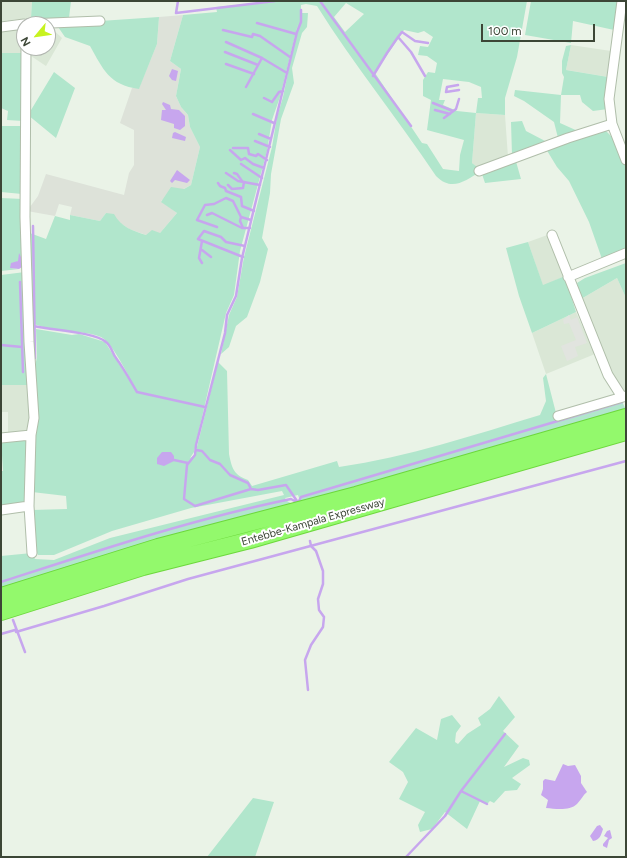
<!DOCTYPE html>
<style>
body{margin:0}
#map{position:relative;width:627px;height:858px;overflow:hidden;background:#eaf3e7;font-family:Figtree,sans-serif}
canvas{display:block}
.frame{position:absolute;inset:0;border:2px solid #3c4636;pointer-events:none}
.north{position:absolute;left:16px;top:16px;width:40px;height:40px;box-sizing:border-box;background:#fff;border:1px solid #b1b5af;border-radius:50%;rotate:241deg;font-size:11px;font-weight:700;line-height:16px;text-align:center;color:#3c4636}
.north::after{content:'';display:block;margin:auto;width:14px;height:18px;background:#c7f31f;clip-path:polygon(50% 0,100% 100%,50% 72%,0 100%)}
.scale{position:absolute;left:481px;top:24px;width:114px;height:18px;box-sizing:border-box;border:2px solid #3c4636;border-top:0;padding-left:5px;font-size:12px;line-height:14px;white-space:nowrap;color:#3c4636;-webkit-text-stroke:3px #fff;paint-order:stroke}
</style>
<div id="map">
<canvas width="627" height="858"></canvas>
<div class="frame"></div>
<div class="north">N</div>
<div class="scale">100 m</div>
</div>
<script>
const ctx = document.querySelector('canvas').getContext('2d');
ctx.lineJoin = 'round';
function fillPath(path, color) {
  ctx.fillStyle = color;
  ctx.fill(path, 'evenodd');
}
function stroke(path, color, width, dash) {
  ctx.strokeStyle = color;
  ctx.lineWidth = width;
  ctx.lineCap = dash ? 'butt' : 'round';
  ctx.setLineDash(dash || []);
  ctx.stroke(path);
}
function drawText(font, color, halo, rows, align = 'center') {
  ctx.font = font + ' Figtree,sans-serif';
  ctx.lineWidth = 4;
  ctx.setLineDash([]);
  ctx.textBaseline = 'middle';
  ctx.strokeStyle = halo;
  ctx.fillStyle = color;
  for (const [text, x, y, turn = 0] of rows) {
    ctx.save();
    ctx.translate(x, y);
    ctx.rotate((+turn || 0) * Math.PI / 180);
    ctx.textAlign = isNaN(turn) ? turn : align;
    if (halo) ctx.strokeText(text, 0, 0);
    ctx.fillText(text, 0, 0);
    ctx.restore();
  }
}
const residential = new Path2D(`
 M1,1l31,1 -1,16 -30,3z
 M48,25l14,13 -16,28 -18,-12v-6h20z
 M24,27v26h-23v-23z
 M571,45l40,6 -3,26 -42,-7z
 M476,113l29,2 3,42 -30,12 -6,-6z
 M553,233l12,43 -22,10 -15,-44z
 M617,278l9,20 -1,94 -11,-15 -33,-78z
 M576,312l19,42 -49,20 -14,-41z
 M19,383l10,2 3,26 -4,21 -20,1v-21h-7v-27z`);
const industrial = new Path2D(`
 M183,15l-13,46 11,8 -5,27 5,11 7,8 2,12 10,20 -9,38 -30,16 16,12 -17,20 -14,2 -17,-6 -23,-16 -6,8 -30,-6 2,-8 -13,-3 -4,12 -28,-5 11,-15 8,-22 78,21 5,-22 5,-8v-35l-14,-7 12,-35h7l18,-44 2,-27z`);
const green = new Path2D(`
 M22,1h49l-2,17h-38l1,-16z
 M275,1h252l-10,56 -12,41v17l-29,-2 -4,50 10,8 33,-13 6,21 -36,4 -4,-12c-16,10 -29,21 -45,5 -38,-57 -82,-111 -119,-170l-11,-2 -5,1v8h7l-1,14 -5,6 -10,35 2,15 -13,36 -10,55 -1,19 -8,45 6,11 -8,33 -13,35 -11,9 -7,21 -8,7 8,-39 8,-18 7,-40 28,-110 5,-30 6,-20 15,-73 -18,73 -8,23 -5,31 -27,100 -6,44 -8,18 -32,139 -4,6 5,-3 23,-93 9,9 2,83c3,15 5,21 19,26l4,6 85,-25 2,6c69,-10 135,-32 201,-52l6,-14 -3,-23 3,-4 10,39 65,-14 5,11 -325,94 -3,-9 -13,3 2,3 9,5 -295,84v-34l31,-3 3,6 19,1 56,-22 174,-43 -2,-4 -91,17 -79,23 -58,24h-16l-3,-6 -3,-39 35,-1 -1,-13 -34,-4 2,-121 3,-14 -1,-28 36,6 7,-1 26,8 30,47c-5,-11 -23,-47 -34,-52 -13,-5 -26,-5 -40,-6 -10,-1 -20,-5 -30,-8l-4,-91 19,7 9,-23 15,4v-5l30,6 6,-8 8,1c7,13 19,17 32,21l6,-5 8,3 17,-20 -16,-11 10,-15 13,2 7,-4 9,-38 -10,-20 -2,-12 -7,-8 -5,-11 5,-27 -11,-8 13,-46 34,-3 -1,-5zM346,3l18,11 -19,18 -11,-15zM404,30l14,3 6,-2 9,6 -5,10 -8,-1 -2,9 9,1 10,7 -2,10 -7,-1 -5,8v16l8,4 -4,30 37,10 -4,15 -1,16 -16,-2 -16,-25 -5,-1 -47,-70zM443,79l26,3 12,5 1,11h-4l-2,15 -19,-2 -14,-6 2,-5h-6z
 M531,1h88l-5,29 -41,-9 -2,22 -46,-8z
 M159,17l-2,27 -18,45c-30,-4 -36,-20 -49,-43l-25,-9 -9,-13z
 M571,45l-5,25 42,7v32l-15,2 -11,-9 -2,-7h-19l-1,28 20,9 -22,6 -4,-16 -30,-21 -10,-5 1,-6 46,5 3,-18 -2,-4v-12l4,-15z
 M1,53h23l-1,68 -16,-1 1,-9 -7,-3z
 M54,72l21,16 -19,50 -28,-23z
 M522,121l4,10 21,11 -35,13 -1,-33z
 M1,126h22l-1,68 -21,-2z
 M600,130l6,1 8,8 12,27v83l-24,10 -13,-37 -20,-41 -12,-14 -11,-18z
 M1,198l22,1 1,65 -2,3 1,-6h-5l-8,7 9,1 -18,2z
 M528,242l15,43 22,-9 11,36 -44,21 -13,-37 -13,-48z
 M626,263v35l-9,-20 -36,21 -4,-16 8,-5z
 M25,272l4,113h-28v-110z
 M28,439l-2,65 -25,4v-37h2l-2,-31z
 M499,696l16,21 -12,14 16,15 -15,21 19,-9 6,2 1,5 -18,13 9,6 -4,6 -12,1 -11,12 -4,-2 -3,3 -7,-3 -13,28 -22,-17 -13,17 -12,3 -2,-7 7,-13 -26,-13 9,-17 -5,-10 -14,-10 27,-34 21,12 4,-21 11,-4 9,11 -5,7 -1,9 3,2 9,-10 14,-9 -3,-7 12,-9z
 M253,798l21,4 -19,55h-48z`);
const parking = new Path2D(`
 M569,315l2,5 6,-3 10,26 -12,4 3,9 -11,5 -6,-15 15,-6 -7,-17 -5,1 -1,-4z`);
const water = new Path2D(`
 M172,69l6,2 -2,10 -4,-1 -3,-4z
 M163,102l7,3 1,4 8,1 6,6v10l-5,4 -6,-2v-4l-13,-4 1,-10h4l-4,-6z
 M175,132l11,5 -1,4 -13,-3 1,-5z
 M177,170l13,10 -3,3 -12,-3 -3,3 -2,-2z
 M19,253l4,8 -1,6 -3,2 -9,-1 1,-5 7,-2z
 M162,452h9l3,4v5l-10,5 -7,-2v-6z
 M563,764l5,2 7,-1 6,11v7l6,9c-4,3 -6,8 -10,12 -7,7 -21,5 -31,4l2,-8 -7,-5 2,-6v-8l2,-2 10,2z
 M600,825l3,4c-2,6 -3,11 -10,12l-3,-5 7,-10z
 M610,830l2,8 -3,2 -2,8 -4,-2v-2l5,-6 -4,-2 3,-5z`);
const stream = new Path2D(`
 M320,1l91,125
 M176,13l99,-12
 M176,13l2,-12
 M257,23l39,11
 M223,30l29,7 1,-3 7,2 30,21
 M398,37l4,-5 13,9 13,2
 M226,42l36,16
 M225,52l33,13
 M226,64l28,10
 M373,76l14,-23 11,-16 13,15 14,24
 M458,85l-11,2 -1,5 13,-2
 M246,87l16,-29 25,15
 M264,98l8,4 7,-10 4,-1
 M433,103l20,8
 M435,110l15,4
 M253,114l21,9
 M444,118l12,-9 3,-10
 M259,134l12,5
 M255,141l15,6
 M233,148h15l1,6 7,2 2,-2 9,6
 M230,150l11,10 4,-2 8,6 11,4
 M241,164l21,14
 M226,173l12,8 22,4
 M234,173l3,1 5,7
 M218,183l2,3 5,2 1,3 15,6 1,9 12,5
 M228,185l4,4 11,-1 1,-6
 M207,215l5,-2 30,15h8
 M241,217l-1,4 3,7
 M33,226l2,132
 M217,227l-20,-7 8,-15 9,-1 12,-6 7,3 8,16 10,3
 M202,241l-3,17 3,5
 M202,250l9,7
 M243,257l-45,-18 6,-8 17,6 5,5 19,4
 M20,282l3,90
 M34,326c17,4 61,6 72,16 6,5 6,11 10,16 8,11 14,22 21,34l68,15
 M1,345l21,2
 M196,450l6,1 8,9 10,4 10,11 18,8 3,6 7,1 28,-5 11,16
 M174,460l14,3
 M251,489l-56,17 -11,-7 3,-34 8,-10 1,-10 29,-112 2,-18 9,-19 6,-38 55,-226 4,-10v-12
 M298,503l3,-6 321,-95
 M1,582c96,-31 192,-63 290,-83l7,4
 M13,620l12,32
 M16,632l88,-26 84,-27 438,-118
 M1,634l14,-4
 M308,690l-3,-30 6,-15 12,-18 1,-10 -5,-7 -1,-11 5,-15v-13l-7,-20 -5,-5 -1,-5
 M461,791l26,13
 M406,857l39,-41 16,-25 44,-57`);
const minor = new Path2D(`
 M622,1l-13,98 3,25 14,36
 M27,24l73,-3
 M1,27l23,-3
 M26,48l-1,169 4,125 5,76 -3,17 -2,71 3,47
 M479,171l89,-33 44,-14
 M552,235l56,140 14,22
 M568,277l58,-24
 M558,416l68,-20
 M1,438l30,-3
 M1,510l28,-4`);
const motorway = new Path2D(`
 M1,596l157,-49 198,-52 270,-78
 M1,612l142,-45 107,-27 376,-108`);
const streetNames = [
 ["Entebbe-Kampala Expressway",313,522,-16]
];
fillPath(residential, '#dae7d6');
fillPath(industrial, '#dde2d9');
fillPath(green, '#b1e6cc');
fillPath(parking, '#e1e4df');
fillPath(water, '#c7a6ee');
stroke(stream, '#c7a6ee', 2.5);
stroke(minor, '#b0beaa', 11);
stroke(motorway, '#6dd83c', 18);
stroke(minor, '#fff', 9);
stroke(motorway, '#93f96c', 16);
drawText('11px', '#3c4636', '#fff', streetNames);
</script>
